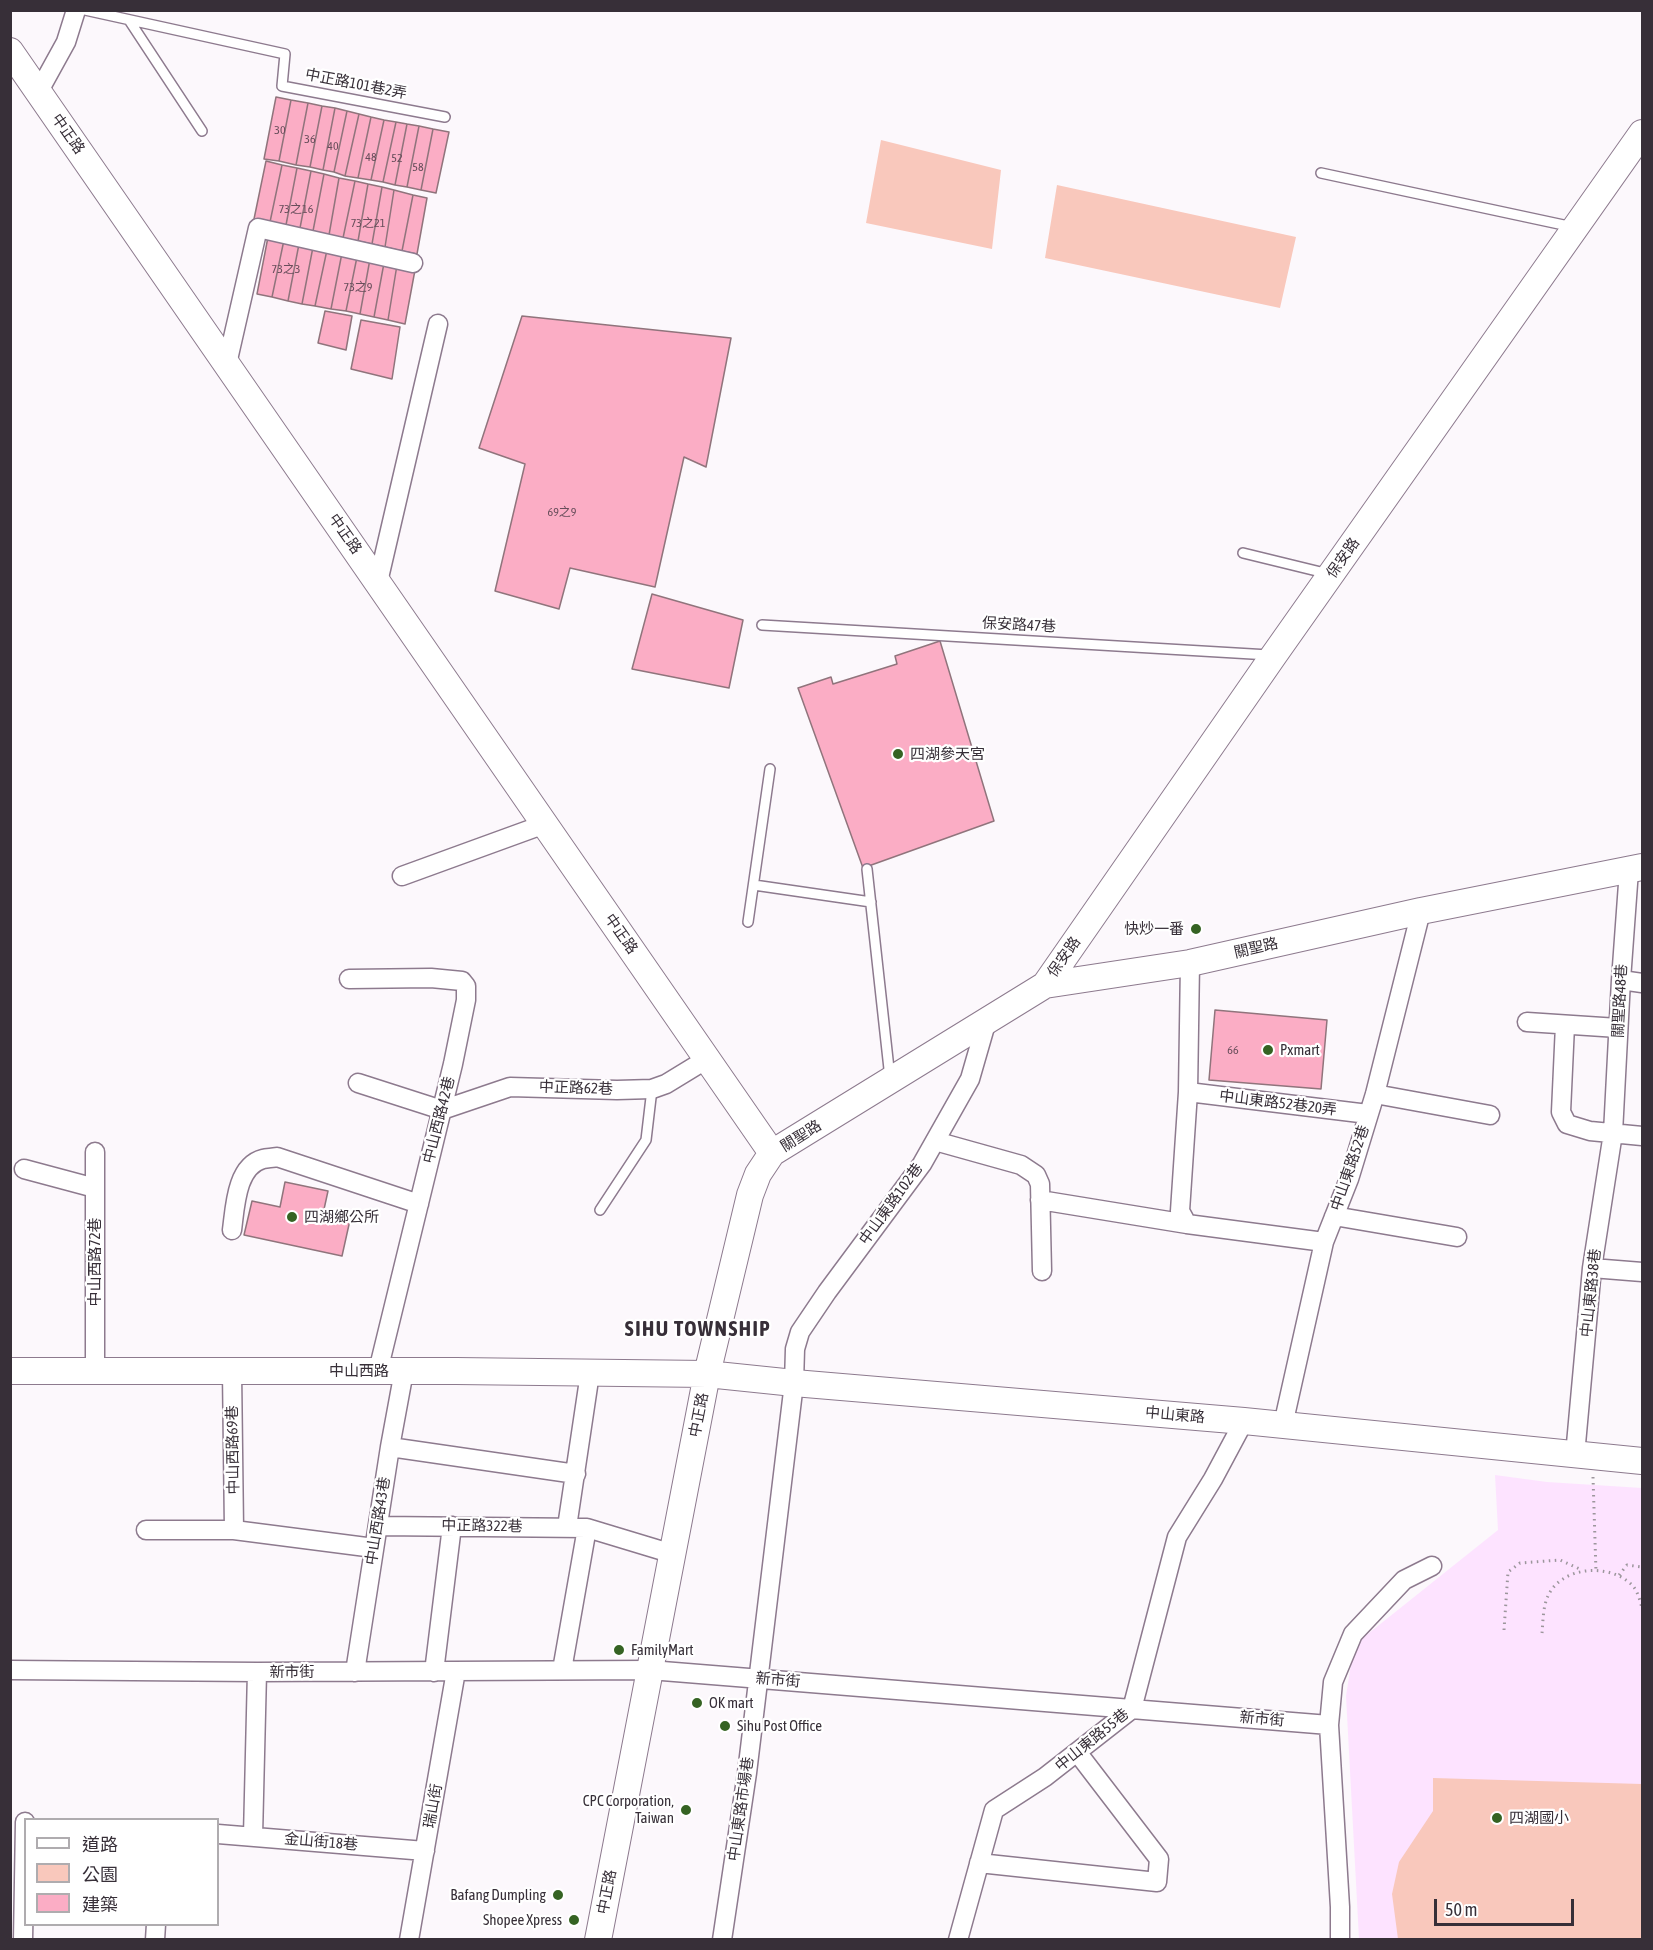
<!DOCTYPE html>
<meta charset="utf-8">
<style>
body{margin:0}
#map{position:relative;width:1653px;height:1950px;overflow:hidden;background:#fcf8fc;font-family:"Asap Condensed","Noto Sans TC",sans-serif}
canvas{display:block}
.frame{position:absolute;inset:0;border:12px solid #372f38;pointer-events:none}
.legend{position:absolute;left:24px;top:1818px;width:195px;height:108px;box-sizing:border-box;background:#fff;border:2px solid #afacaf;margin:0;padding:8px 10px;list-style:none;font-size:18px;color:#372f38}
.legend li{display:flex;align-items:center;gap:12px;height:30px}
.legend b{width:30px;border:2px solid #afacaf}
.scale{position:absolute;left:1434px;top:1899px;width:140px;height:27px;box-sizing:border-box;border:3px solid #372f38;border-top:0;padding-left:8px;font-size:18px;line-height:21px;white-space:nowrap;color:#372f38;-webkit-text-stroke:4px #fff;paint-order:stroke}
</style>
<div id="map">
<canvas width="1653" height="1950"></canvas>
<div class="frame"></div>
<ul class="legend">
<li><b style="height:8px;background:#fff"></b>道路</li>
<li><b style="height:16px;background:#f9c8bc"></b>公園</li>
<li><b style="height:16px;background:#fbadc5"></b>建築</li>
</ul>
<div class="scale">50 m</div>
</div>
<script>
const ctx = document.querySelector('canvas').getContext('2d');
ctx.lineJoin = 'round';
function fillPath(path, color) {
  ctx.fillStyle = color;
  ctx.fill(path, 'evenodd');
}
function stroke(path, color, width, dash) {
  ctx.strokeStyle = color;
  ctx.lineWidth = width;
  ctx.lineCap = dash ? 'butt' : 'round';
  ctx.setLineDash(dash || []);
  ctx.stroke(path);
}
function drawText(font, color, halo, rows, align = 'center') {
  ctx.font = font + ' "Asap Condensed","Noto Sans TC",sans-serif';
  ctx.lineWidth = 4.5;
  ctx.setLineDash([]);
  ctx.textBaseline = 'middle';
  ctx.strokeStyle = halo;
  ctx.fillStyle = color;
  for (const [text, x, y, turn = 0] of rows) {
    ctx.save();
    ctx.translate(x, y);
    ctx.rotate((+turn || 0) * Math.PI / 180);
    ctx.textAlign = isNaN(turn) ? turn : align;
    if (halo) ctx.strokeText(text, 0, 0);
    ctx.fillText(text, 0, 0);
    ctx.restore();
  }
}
const built = new Path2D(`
 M1495,1475l52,7 95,6v451h-283l-13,-243 8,-51 144,-115z`);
const green = new Path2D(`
 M881,140l120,30 -9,79 -126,-26z
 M1057,185l239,52 -16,71 -235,-50z
 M1433,1778l209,6v155h-244l-6,-45 7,-32 34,-51z`);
const building = new Path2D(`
 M276,97l15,3 -12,61 -15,-2z
 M291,100l17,3 -12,62 -17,-4z
 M308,103l14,3 -12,61 -14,-2z
 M322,106l13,2 -12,62 -13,-3z
 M335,108l12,3 -13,61 -11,-2z
 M347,111l12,3 -14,62 -11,-4z
 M359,114l12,3 -13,61 -13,-2z
 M371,117l13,3 -13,60 -13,-2z
 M384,120l12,2 -13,60 -12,-2z
 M396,122l11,2 -12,61 -12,-3z
 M407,124l12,2 -12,61 -12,-2z
 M419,126l14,3 -12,61 -14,-3z
 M433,129l16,3 -13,61 -15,-3z
 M266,161l16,4 -12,57 -16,-3z
 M282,165l15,3 -11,57 -16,-3z
 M297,168l14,3 -11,57 -14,-3z
 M311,171l13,3 -11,57 -13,-3z
 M324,174l15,4 -10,57 -16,-4z
 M339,178l16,3 -12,57 -14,-3z
 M355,181l13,3 -10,57 -15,-3z
 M368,184l14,3 -10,57 -14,-3z
 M382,187l12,3 -9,57 -13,-3z
 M394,190l19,5 -11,56 -17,-4z
 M413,195l14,3 -10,56 -15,-3z
 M268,237l16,3 -12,57 -15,-3z
 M284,240l15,4 -11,57 -16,-4z
 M299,244l14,3 -11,57 -14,-3z
 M313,247l14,3 -12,56 -13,-2z
 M327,250l15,3 -11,56 -16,-3z
 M342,253l15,4 -11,54 -15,-2z
 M357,257l13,2 -10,55 -14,-3z
 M370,259l14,4 -10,54 -14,-3z
 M384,263l13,2 -9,55 -14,-3z
 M397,265l18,5 -10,54 -17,-4z
 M325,311l27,5 -6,34 -28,-7z
 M522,316l209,22 -25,129 -22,-10 -29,130 -85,-19 -11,41 -64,-18 30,-127 -46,-16z
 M361,320l39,7 -8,52 -41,-10z
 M652,594l91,26 -14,68 -97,-19z
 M940,641l54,180 -131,47 -65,-180 33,-11 2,7 64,-20 -2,-8z
 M1215,1010l112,10 -6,69 -112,-9z
 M285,1182l43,9 -5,23 27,6 -8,36 -98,-21 8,-34 28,6z`);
const path = new Path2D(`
 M1593,1477l3,95
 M1619,1575l8,-10 15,2
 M1504,1630l4,-58 12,-9 40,-3 22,10
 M1542,1633c1,-11 1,-27 6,-37 14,-31 64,-33 85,-10 5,6 7,15 9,22`);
const lane = new Path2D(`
 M85,10l200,44 -3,32 163,31
 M129,20l73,111
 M1321,173l252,54
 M1243,553l86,21
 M762,625l507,30
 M867,869l23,209
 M754,885l117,17
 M748,922l22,-153
 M600,1210l46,-70 6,-51`);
const street = new Path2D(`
 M39,91l27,-49 10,-32
 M227,364l31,-136 155,35
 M378,582l60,-258
 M402,876l143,-52
 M1190,963l-2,129 -8,119 7,13 137,18
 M349,979l82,-1 31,3 4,5v14l-13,64 -75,307
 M1621,980l21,3
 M1527,1022l91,6
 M1565,1025l-4,87 6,12 23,7 52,5
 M358,1083l84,27 68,-23 107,3 35,-1 14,-5 41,-25
 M1188,1092l180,22
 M1375,1094l115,21
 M935,1141l86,24 15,10 4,9 2,87
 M95,1152v219
 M24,1169l71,19
 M1040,1200l147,24
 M1334,1216l123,21
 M232,1230c3,-22 4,-64 31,-71 4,-1 10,-1 14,-2l142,47
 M1592,1268l50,4
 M232,1371l2,159
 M1283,1425l41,-183 25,-63 26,-85 46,-183
 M390,1447l186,27
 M1575,1455l17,-187 21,-135 8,-153 8,-110
 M378,1526l209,2 -25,142
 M567,1527l23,-154
 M587,1528l86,26
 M146,1530h88l140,18
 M10,1670l247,2 393,-2 679,55 11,182v33
 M355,1672l35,-225 14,-76
 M434,1672l18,-146
 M1329,1725l4,-43 20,-48 51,-54 28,-14
 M218,1834l207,17
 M253,1836l4,-164
 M979,1863l178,19 2,-23 -82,-107
 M23,1940l2,-118
 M155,1940l1,-16
 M409,1940l47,-269
 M722,1940l25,-167 47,-390 1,-34 5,-17 27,-40 95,-128 48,-85 17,-59
 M958,1940l36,-130 51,-33 87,-68 45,-172 36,-58 31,-58`);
const secondary = new Path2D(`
 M10,51l762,1102
 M1045,985l229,-330 368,-522
 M10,1371h446l251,3 87,9 450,38 398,40
 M598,1940l109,-566 43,-179 8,-21 14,-21 273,-168 145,-22 231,-52 221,-44`);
const markers = [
 [898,754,6,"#356323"],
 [1196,929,6,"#356323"],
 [1268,1050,6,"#356323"],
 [292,1217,6,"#356323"],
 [619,1650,6,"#356323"],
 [697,1703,6,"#356323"],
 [725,1726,6,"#356323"],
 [686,1810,6,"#356323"],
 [1497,1818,6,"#356323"],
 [558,1895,6,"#356323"],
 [574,1920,6,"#356323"]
];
const numberNames = [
 ["30",280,130],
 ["36",310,139],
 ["40",333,146],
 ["48",371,157],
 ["52",397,158],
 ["58",418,167],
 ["73之16",296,209],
 ["73之21",368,223],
 ["73之3",286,269],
 ["73之9",358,287],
 ["69之9",562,512],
 ["66",1233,1050]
];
const streetNames = [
 ["中正路101巷2弄",356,84,11],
 ["中正路",68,134,55],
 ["中正路",345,534,55],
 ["保安路",1343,558,-55],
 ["保安路47巷",1019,625,3],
 ["中正路",621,934,55],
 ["關聖路",1256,948,-13],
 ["保安路",1064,957,-55],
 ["關聖路48巷",1620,1001,-87],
 ["中正路62巷",576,1088,2],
 ["中山東路52巷20弄",1278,1103,7],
 ["中山西路42巷",439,1120,-76],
 ["關聖路",801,1136,-32],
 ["中山東路52巷",1350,1168,-71],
 ["中山東路102巷",891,1204,-54],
 ["中山西路72巷",95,1262,-90],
 ["中山東路38巷",1591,1293,-84],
 ["中山西路",359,1371],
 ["中正路",699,1415,-79],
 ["中山東路",1175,1415,5],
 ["中山西路69巷",233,1450,-91],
 ["中山西路43巷",378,1521,-81],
 ["中正路322巷",482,1526,1],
 ["新市街",292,1672],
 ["新市街",778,1680,5],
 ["新市街",1262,1719,5],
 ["中山東路55巷",1092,1740,-39],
 ["瑞山街",433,1806,-80],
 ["中山東路市場巷",741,1809,-82],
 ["金山街18巷",321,1842,5],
 ["中正路",607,1892,-79]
];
const poiNames = [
 ["四湖參天宮",910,754],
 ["快炒一番",1184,929,"right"],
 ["Pxmart",1280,1050],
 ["四湖鄉公所",304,1217],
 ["FamilyMart",631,1650],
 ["OK mart",709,1703],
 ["Sihu Post Office",737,1726],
 ["CPC Corporation,",674,1801,"right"],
 ["Taiwan",674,1818,"right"],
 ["四湖國小",1509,1818],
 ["Bafang Dumpling",546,1895,"right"],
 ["Shopee Xpress",562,1920,"right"]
];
const districtNames = [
 ["SIHU TOWNSHIP",698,1329]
];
fillPath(built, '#fde3ff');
fillPath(green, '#f9c8bc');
fillPath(building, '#fbadc5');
stroke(building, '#90747c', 1.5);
stroke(lane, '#8d7a8e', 12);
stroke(street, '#8d7a8e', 21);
stroke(secondary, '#8d7a8e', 28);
stroke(path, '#9c969c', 3, [1.5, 4.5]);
stroke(lane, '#fff', 9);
stroke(street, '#fff', 18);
stroke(secondary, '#fff', 26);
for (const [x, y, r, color] of markers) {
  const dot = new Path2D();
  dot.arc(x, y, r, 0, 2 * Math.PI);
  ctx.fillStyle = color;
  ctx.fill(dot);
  stroke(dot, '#fff', 2);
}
drawText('12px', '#684e5b', null, numberNames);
drawText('15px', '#372f38', '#fff', streetNames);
drawText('15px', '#372f38', '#fff', poiNames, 'left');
ctx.letterSpacing = '1.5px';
drawText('bold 21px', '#372f38', '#fff', districtNames);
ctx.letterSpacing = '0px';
</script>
